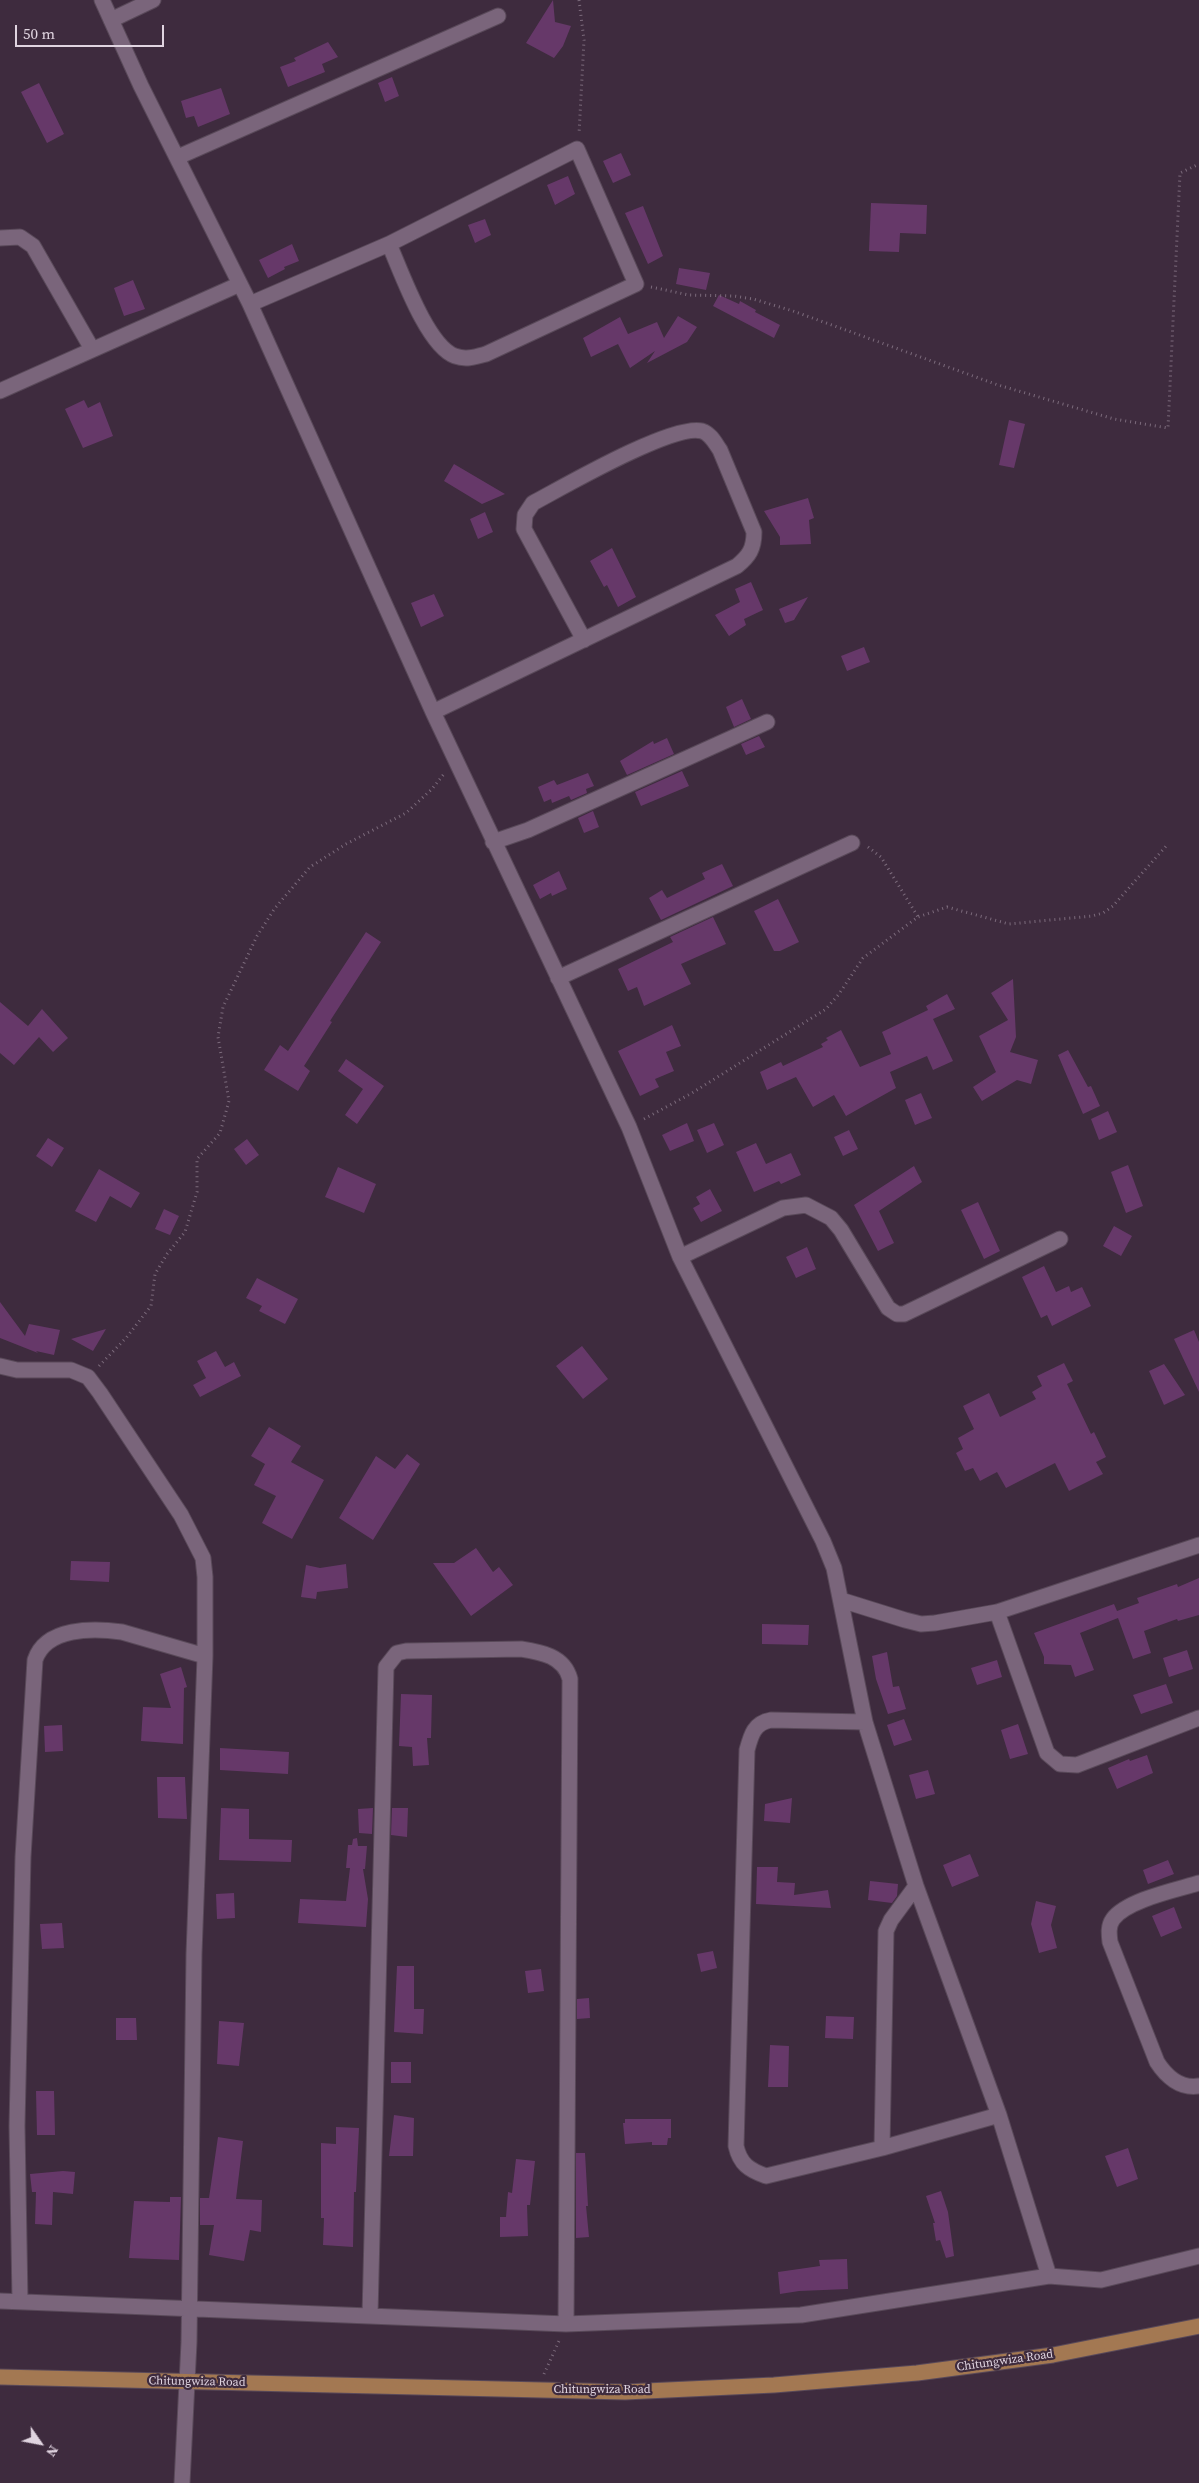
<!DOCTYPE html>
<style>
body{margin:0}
#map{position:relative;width:1199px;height:2483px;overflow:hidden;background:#3e2b3e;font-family:"Source Serif 4",serif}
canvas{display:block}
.north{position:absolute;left:15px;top:2418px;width:50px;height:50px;-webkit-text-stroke:4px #3e2b3e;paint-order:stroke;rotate:123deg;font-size:14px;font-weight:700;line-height:20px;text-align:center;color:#e0d4e0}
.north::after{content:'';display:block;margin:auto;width:18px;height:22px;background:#e0d4e0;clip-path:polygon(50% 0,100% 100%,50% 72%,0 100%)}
.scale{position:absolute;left:15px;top:25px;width:149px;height:22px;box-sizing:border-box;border:2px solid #e0d4e0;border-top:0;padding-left:6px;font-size:15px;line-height:18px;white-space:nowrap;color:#e0d4e0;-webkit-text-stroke:4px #3e2b3e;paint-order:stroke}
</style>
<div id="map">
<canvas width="1199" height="2483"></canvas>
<div class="north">N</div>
<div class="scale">50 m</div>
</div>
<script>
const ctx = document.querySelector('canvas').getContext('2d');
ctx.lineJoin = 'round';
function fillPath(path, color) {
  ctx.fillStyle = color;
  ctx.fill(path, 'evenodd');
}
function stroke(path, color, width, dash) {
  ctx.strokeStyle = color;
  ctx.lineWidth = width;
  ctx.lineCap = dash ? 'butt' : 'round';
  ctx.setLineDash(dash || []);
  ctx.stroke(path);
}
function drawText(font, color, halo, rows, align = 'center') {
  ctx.font = font + ' "Source Serif 4",serif';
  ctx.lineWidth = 4.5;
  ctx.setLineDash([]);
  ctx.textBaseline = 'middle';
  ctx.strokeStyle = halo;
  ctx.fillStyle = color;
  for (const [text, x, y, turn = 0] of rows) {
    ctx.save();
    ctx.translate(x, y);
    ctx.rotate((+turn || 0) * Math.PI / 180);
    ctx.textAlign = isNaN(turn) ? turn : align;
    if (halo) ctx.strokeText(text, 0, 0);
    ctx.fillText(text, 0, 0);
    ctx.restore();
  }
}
const building = new Path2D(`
 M553,0l2,22 16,4 -8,20 -9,12 -28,-15z
 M328,42l10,15 -16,7 3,8 -37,15 -8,-20 16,-6 -2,-3z
 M392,77l7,19 -14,6 -7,-19z
 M39,83l25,51 -17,9 -26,-51z
 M221,88l9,26 -32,13 -4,-11 -8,2 -5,-17z
 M621,153l10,22 -18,8 -10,-22z
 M568,176l7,18 -20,11 -8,-20z
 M871,203l56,2 -1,29 -26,-1 -1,19 -30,-1z
 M643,206l20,50 -15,8 -23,-51z
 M485,219l6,16 -16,8 -7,-18z
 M292,244l7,17 -15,6 1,2 -17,9 -9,-18z
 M679,268l31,5 -4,17 -30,-6z
 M133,280l12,29 -21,7 -10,-28z
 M719,295l20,9 1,-3 16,9 -1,2 25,13 -6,13 -61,-32z
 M678,316l19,11 -10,15 -40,21 8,-12 -25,17 -12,-24 -27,13 -8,-19 37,-21 8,17 29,-12 7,16z
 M84,400l4,8 12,-6 13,34 -30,12 -18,-39z
 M1009,420l16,4 -11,44 -15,-3z
 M454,464l51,30 -23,10 -38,-23z
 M808,498l6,20 -5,2 2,24 -31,1v-8l-16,-26z
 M485,512l8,20 -15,7 -8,-20z
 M612,548l24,49 -18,10 -11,-22 -3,2 -14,-26z
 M751,582l12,28 -19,9 2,6 -17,11 -14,-21 25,-13 -5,-13z
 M434,594l10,22 -23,11 -10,-24z
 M808,597l-14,23 -9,3 -6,-14z
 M864,647l6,15 -23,9 -6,-15z
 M742,699l9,20 -17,8 -8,-20z
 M759,736l6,11 -19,8 -5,-11z
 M667,738l7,16 -47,21 -7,-14 33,-20 1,3z
 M682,771l7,15 -48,20 -6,-14z
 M588,773l6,13 -8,3 1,4 -16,7 -2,-4 -17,7 -1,-4 -7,3 -6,-15 16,-7 3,5z
 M593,811l6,16 -15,6 -6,-15z
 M722,864l11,22 -72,34 -12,-22 13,-8 5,8 38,-19 -3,-6z
 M559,871l8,18 -15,7 -1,-3 -11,6 -7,-14z
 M778,899l21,43 -19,9h-6l-20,-40z
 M713,917l13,27 -45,20 10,20 -47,22 -7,-19 -9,4 -10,-22 55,-27 -3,-5z
 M366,932l15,10 -51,79 2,1 -28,44 6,5 -12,20 -34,-21 16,-25 8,6z
 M1013,979l3,58 -6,15 28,8 -7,24 -14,-4 -35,21 -9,-14 23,-15 -17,-36 29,-16 -17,-27z
 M947,994l8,15 -22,10 20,42 -20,9 -6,-14 -37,16 6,16 -50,28 -12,-21 -21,12 -17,-30 -29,13 -7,-18 21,-10 2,4 40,-19 -2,-3 7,-4 -2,-2 15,-8 19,37 31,-13 -9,-22 46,-22 -2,-4z
 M0,1002l28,24 14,-17 26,29 -15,14 -14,-15 -25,28 -14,-12z
 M672,1025l9,21 -15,6 8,19 -19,8 4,8 -19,9 -22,-45z
 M1068,1050l20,37 3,-1 9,20 -17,8 -25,-59z
 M346,1059l38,27 -27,38 -12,-9 18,-26 -25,-18z
 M921,1093l11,25 -17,7 -10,-25z
 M1108,1111l9,21 -18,8 -8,-21z
 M687,1123l7,18 -24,10 -8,-16z
 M714,1123l10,22 -17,8 -10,-23z
 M849,1130l9,19 -15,7 -9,-19z
 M48,1138l16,10 -12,19 -16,-11z
 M247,1139l12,16 -13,10 -12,-16z
 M756,1143l10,21 25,-11 10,22 -20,9 -2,-3 -25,11 -18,-40z
 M1128,1165l15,41 -17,7 -15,-41z
 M914,1166l8,16 -43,29 15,32 -16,8 -24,-46z
 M338,1167l38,17 -12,29 -39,-16z
 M99,1169l41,24 -9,15 -21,-12 -14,26 -21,-11z
 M710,1189l12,22 -21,11 -8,-14 7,-4 -4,-7z
 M978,1202l22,49 -16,8 -23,-49z
 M164,1209l15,7 -9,19 -15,-6z
 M1114,1226l18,10 -11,20 -18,-10z
 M807,1247l9,22 -20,9 -10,-21z
 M1044,1266l12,26 13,-6 2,6 11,-5 9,19 -39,20 -5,-11 -6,3 -19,-41z
 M257,1278l41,21 -13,25 -26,-13 3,-5 -16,-8z
 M0,1302l25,34 4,-12 31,6 -6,25 -18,-4 2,2 -38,-15z
 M106,1329l-13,22 -22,-12z
 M1194,1330l5,12v50l-25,-53z
 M582,1346l26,33 -25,20 -27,-33z
 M216,1351l9,16 9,-5 7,14 -41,21 -7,-12 13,-7 -9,-17z
 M1064,1363l9,18 -6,3 24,50 3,-2 12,25 -10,5 7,12 -34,17 -14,-28 -49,25 -9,-16 -17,9 -7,-13 -8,3 -9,-18 7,-4 -5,-11 16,-9 -11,-23 26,-13 11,24 36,-18 -4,-7 10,-6 -5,-10z
 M1164,1364l21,31 -21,10 -15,-34z
 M269,1427l32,19 -10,16 33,18 -32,59 -30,-16 14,-27 -22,-11 11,-21 -14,-8z
 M407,1454l13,10 -47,76 -34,-22 37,-62 19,13z
 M476,1548l17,24 6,-5 14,18 -42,31 -38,-53h21z
 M71,1561l39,1 -1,20 -39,-2z
 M346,1564l2,24 -31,4 -1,7 -15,-2 5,-32 14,3z
 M1199,1578v37l-21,6 -1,-2 -33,12 7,22 -18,6 -15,-41 -38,15 14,37 -19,7 -4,-12 -27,-1v-7l-10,-24 80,-29 3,7 22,-8 -2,-5 40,-14 1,3z
 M762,1624l47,1 -1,20 -46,-1z
 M1187,1650l6,19 -24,8 -6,-19z
 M887,1652l6,35 6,-1 7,23 -18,5 -12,-35 -4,-23z
 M997,1660l5,17 -25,8 -6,-17z
 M181,1667l6,20 -3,1 -1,56 -42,-3 2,-34 28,1 -11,-34z
 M1166,1684l7,19 -32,11 -8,-19z
 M401,1694l31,1 -1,43h-4l2,27 -16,1 -1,-19 -13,-1z
 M904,1719l8,21 -18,6 -7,-21z
 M1018,1724l10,30 -18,5 -9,-29z
 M62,1725l1,26 -18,1 -1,-26z
 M220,1748l69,4 -1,22 -68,-4z
 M1147,1755l6,18 -36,16 -9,-21 21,-9 1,2z
 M928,1770l7,24 -19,5 -7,-24z
 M157,1777h28l2,42 -29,-1z
 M792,1798l-2,25 -26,-2 1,-17z
 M221,1808l28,1v30l43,1 -1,22 -72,-2z
 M373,1808l-1,26 -13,-1 -1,-24z
 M392,1808h16l-1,29 -16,-2z
 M357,1838l1,8h9l-2,23h-2l5,30 -2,28 -68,-4 2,-24 46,2 4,-33h-4l2,-23h4l1,-6z
 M970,1854l9,22 -27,11 -9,-22z
 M1168,1860l6,14 -26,10 -5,-14z
 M757,1867h21l-1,15 18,1 -1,12 34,-5 3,18 -75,-4z
 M870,1881l28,3 -1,12 -5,7 -24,-3z
 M234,1893l1,25 -18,1 -1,-25z
 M1036,1901l20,5 -5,19 6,23 -18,5 -8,-29z
 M1174,1907l8,21 -21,9 -9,-21z
 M62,1923l2,25 -22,1 -2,-25z
 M713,1951l4,17 -16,4 -4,-18z
 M397,1966h17v43h10l-1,25 -29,-2z
 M541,1969l3,22 -16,2 -3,-22z
 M589,1998l1,20 -13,1v-20z
 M826,2016l28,1 -1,22 -28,-1z
 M116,2018h20l1,22h-21z
 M219,2021l25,2 -5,43 -22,-2z
 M770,2045l19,1 -1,41h-20z
 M391,2062h20v21h-20z
 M36,2091h18l1,44h-18z
 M394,2115l20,3 -1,38h-24z
 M625,2119h46v19h-3l-1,7h-15v-3l-27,2 -2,-21h2z
 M336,2127l23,1 -3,64h-2l-1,55 -30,-2 1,-27h-3v-75l15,1z
 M218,2137l25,4 -7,58 26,1 -1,32 -11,-2 -6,31 -35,-6 5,-30h-14v-27h9z
 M1128,2148l10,31 -21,8 -12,-31z
 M576,2153h9l3,53h-2l3,31 -13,1z
 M516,2159l19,2 -5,44h-3l1,31 -28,1v-20h6l2,-25 4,1z
 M63,2171l12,1 -2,22 -20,-2 -1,33 -17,-1 1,-32h-4l-2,-18z
 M941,2191l7,21 6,44 -8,2 -6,-18 -4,1 -3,-18h2l-9,-27z
 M170,2197h11l-2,63 -50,-2 5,-57 36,1z
 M847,2259l1,30 -49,2 -19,3 -2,-22 42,-6 -1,-6z`);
const path = new Path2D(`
 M579,0l5,40 -5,94
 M651,287l38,8 45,1 19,3 40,12 205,74 116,34 54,9 12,-255 19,-9
 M868,847l13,10 37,60
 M644,1119l48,-26 134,-84 13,-15 24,-36 55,-41 29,-10 62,17 83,-8 11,-3 10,-7 54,-61
 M99,1366l27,-28 25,-32 4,-32 12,-20 18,-22 12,-40v-33l23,-26 9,-32 -11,-64 5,-30 34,-71 18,-28 35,-41 36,-23 60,-31 26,-24 12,-15
 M544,2374l15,-33`);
const minor = new Path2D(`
 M102,0l39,86 109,218 183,408 196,415 51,130 143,284 11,27 31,154 51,164 83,229 50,161
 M111,20l42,-20
 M178,157l320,-141
 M0,238l20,-1 13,9 59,103
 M250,304l139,-60 188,-95 59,135 -150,70c-11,3 -20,6 -31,2 -28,-10 -54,-85 -66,-112
 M0,391l240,-107
 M433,712l304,-146c12,-10 17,-17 17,-34l-34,-82c-5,-7 -9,-16 -18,-19 -29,-8 -139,56 -169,72l-8,12 -1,14 60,111
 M493,842l35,-12 239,-108
 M558,978l294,-135
 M680,1257l103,-49 23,-3 25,13 10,12 47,78 9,6h7l156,-75
 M0,1366l17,4h54l17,7 12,16 81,122 22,43 2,19v79
 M841,1600l64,20 16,4 14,-1 62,-11 202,-67
 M997,1612l50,141 13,11 17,1 122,-47
 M865,1722l-94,-2c-17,3 -20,15 -24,30l-11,396c4,18 13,24 30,30l116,-28 117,-33
 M1199,1883c-23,7 -72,17 -86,36 -5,7 -4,15 -3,23l47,120c9,14 23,27 42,24
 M882,2148l4,-217 5,-11 25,-34
 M0,2301l566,23 235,-9 248,-39 52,4 98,-24
 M20,2301l-3,-175 6,-269 12,-197c11,-33 58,-32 87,-28l83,24 -11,298 -5,388 -7,141
 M370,2315l16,-648 11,-14 9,-2 115,-2c20,3 43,7 49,30l-4,645`);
const major = new Path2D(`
 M0,2377l625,15 149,-7 143,-12 136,-18 146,-29`);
const streetNames = [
 ["Chitungwiza Road",1005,2361,-8],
 ["Chitungwiza Road",197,2382,1],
 ["Chitungwiza Road",602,2390]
];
fillPath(building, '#663869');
stroke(minor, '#594959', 17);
stroke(major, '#594959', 17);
stroke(path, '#7c6b7c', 3, [1, 4]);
stroke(minor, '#7a657b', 15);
stroke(major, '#a37852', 15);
drawText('12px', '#e0d4e0', '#3e2b3e', streetNames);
</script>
